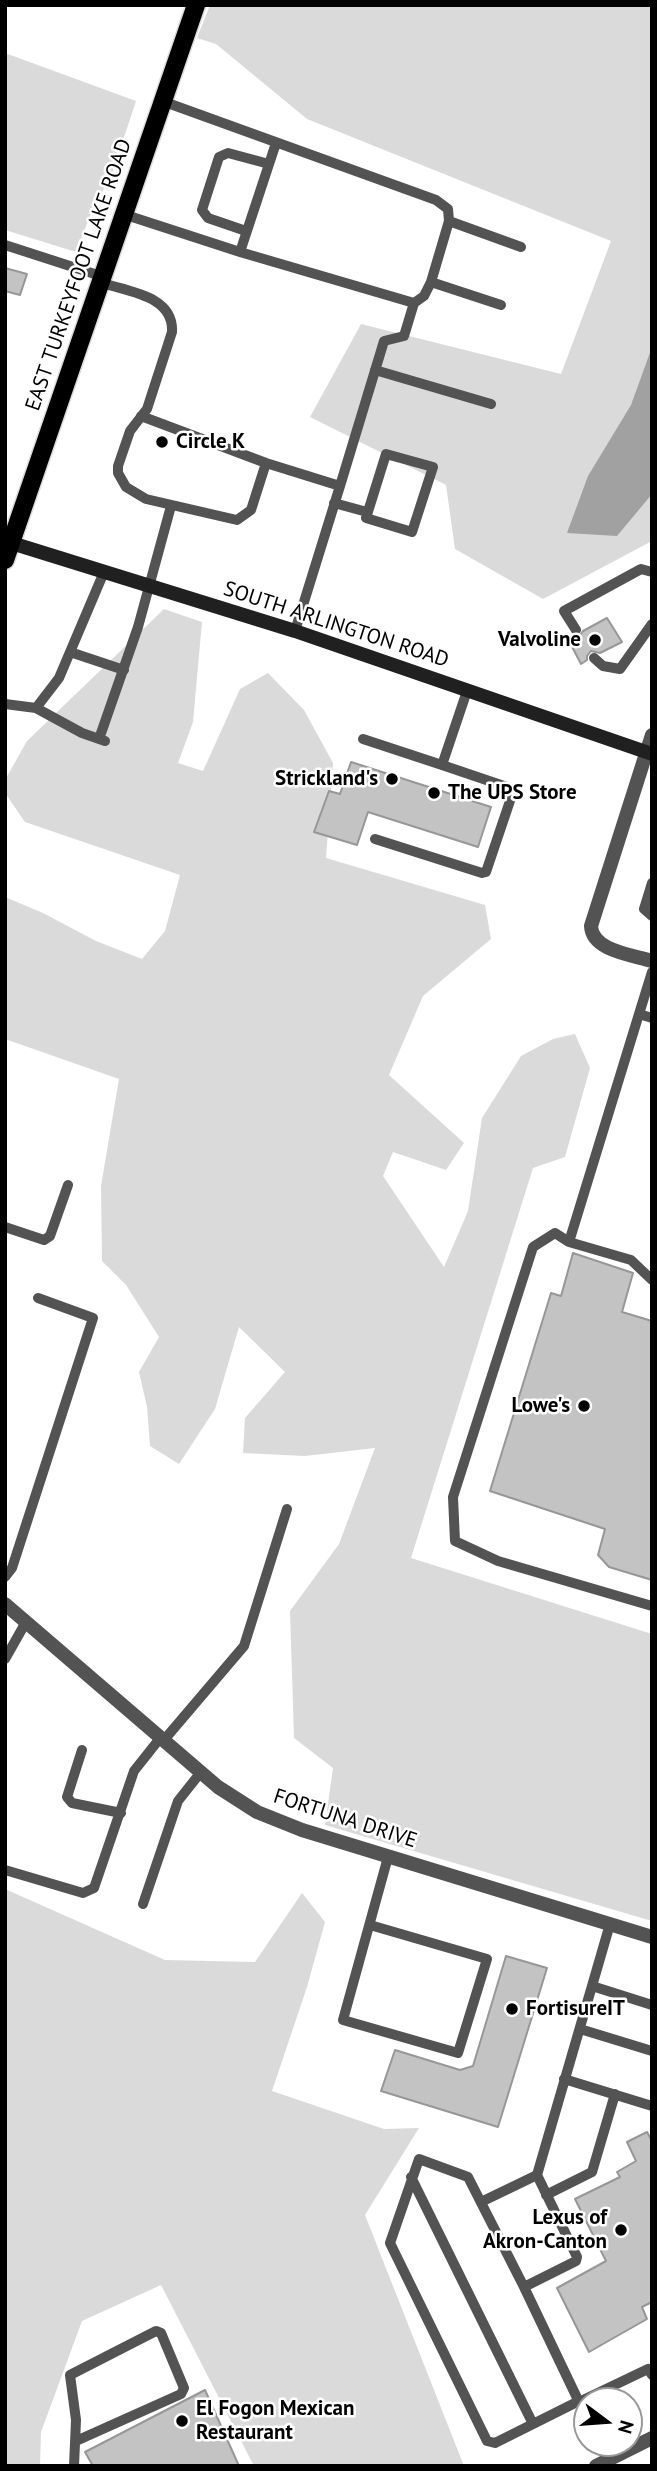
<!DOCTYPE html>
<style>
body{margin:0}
#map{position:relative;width:657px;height:2471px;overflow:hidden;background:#fff;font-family:"PT Sans",sans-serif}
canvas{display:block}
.frame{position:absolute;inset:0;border:7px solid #000;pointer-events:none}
.north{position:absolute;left:573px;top:2387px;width:70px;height:70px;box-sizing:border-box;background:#fff;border:2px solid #999;border-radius:50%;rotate:106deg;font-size:19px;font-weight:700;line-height:28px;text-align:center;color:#000}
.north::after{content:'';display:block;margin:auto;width:24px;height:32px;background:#000;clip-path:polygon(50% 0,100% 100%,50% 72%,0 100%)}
</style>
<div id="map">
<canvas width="657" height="2471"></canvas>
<div class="frame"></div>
<div class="north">N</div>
</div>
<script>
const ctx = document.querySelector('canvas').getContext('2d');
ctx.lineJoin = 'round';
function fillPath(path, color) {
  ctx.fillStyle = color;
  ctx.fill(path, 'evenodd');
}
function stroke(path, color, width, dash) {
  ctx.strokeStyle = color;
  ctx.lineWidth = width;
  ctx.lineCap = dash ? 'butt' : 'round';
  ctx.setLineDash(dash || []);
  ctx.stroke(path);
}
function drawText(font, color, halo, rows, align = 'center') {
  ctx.font = font + ' "PT Sans",sans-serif';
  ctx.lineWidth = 5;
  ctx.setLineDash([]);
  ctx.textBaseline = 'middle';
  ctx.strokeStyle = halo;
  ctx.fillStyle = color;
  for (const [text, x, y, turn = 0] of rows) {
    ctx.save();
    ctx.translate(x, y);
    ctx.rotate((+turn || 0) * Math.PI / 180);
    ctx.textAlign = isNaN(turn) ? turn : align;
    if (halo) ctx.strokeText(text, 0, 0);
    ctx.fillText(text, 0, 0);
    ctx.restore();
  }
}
const green = new Path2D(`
 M210,5h442v536l-109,58 -88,-50 -9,-64 -136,-68 51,-93 200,50 50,-133 -304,-122 -91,-75 -19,-6z
 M5,53l131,48 -25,76 -17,29 -18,46 -71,-22z
 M164,609l38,13 -9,100 -15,41 25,8 37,-82 28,-16 36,37 29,53 -7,95 159,47 6,34 -68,57 -34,79 75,68 -18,27 -53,-18 -10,24 61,91 24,-56 14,-93 39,-62 32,-17 22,-5 15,34 -25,89 -32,11 -122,390 241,76v287l-327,-96 8,-57 -39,-30 -4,-127 49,-67 36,-96 -70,8 -62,-3 2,-35 40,-46 -46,-45 -24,82 -36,55 -29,-18 -3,-39 -8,-35 20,-35 -33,-52 -24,-24 -1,-75 18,-107 -114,-40v-142l38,16 53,28 46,18 23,-28 15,-56 -155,-53 -20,-29v-13l22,-39z
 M5,1889l160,71 90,2 47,-69 23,29 -18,65 -35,104 112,38 35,-1 -54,87 99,251h-210l-93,-181 -79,36 -41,111 -1,34h-35z`);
const water = new Path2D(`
 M652,347v147l-35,42 -50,-3 21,-57 43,-71z`);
const building = new Path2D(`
 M5,268l22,6 -7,21 -15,-4z
 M607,618l15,24 -22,11 -9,-2 -4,5v4l-6,4 -13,-25 11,-2 4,-6z
 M351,762l140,45 -13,40 -110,-35 -11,33 -43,-13 15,-41 11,3z
 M573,1253l60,20 -11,39 30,9v259l-43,-13 -11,-12 7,-26 -115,-38 61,-198 10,3z
 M506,1956l41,12 -49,159 -117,-36 14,-41 65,20 13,-4z
 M647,2132l5,9v161l-10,5 5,12 -58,33 -32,-64 49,-27 -31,-62 45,-22 -3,-5 19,-11 -9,-19z
 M205,2390l34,76h-146l-8,-14z`);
const lane = new Path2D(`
 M123,214l117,38 174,51 10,-7 7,-14 18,-61 -1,-12 -12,-9 -274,-99
 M449,221l72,26
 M246,231l-38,-13 -6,-8 17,-53 9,-4 41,11
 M5,245l99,32
 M240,252l36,-109
 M431,282l70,23
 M102,283c28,9 72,13 70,49l-25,77 -17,22 -12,35v7l8,14 20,12 91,21 14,-10 15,-47 74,23 -45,145
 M375,370l116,34
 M141,416l125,47
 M386,454l47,13 -21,65 -46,-14z
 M340,486l44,-145 20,-5 10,-33
 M334,503l33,9
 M576,630l-12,-19 77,-42 11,3
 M70,652l54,18
 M594,658l9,8 17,3 32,-45
 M5,704l31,4 23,-30 45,-106
 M36,708l46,25 23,8
 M99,739l39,-112 33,-121
 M363,739l79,26
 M375,839l107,34 4,-1 27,-80 -6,-5 -65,-22 25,-74
 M652,883l-8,26 8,7
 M652,972l-13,42 13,4
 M639,1014l-70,228 62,18 21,20
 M5,1227l39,13 6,-4 18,-51
 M569,1242l-14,-9 -22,14 -80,250 2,44 43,20 154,45
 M5,1577l7,-9 81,-250 -55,-20
 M5,1659l21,-37
 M164,1740l80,-94 43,-137
 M82,1750l-15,47 5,6 49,10
 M5,1870l78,23 11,-5 40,-117 27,-34
 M143,1904l35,-103 23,-29
 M610,1924l-18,62 60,19
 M370,1925l117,34 -29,94 -115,-33 45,-163
 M592,1986l-55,189 40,82 -1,4 -52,26 55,115 69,-33 4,6
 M580,2029l72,22
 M564,2079l88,27
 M411,2177l122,247
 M546,2195l46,-23 23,-78
 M481,2202l56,-27
 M524,2287l-56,-110 -49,-18 -29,84 97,198 8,2 84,-42
 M74,2466l2,-46 -6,-45 86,-44 5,2 23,55 -3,6 -105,47`);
const street = new Path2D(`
 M652,735l-61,191c1,25 42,29 61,35
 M5,1604l213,183 39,25 45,18 350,107
 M596,2466l56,-28`);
const secondary = new Path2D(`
 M5,541l290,90 357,123`);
const primary = new Path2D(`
 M5,560l191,-555`);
const markers = [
 [162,442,7,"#000"],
 [595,640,7,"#000"],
 [392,779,7,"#000"],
 [434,793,7,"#000"],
 [584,1406,7,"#000"],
 [512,2009,7,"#000"],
 [621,2230,7,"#000"],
 [182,2421,7,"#000"]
];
const streetNames = [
 ["EAST TURKEYFOOT LAKE ROAD",79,275,-71],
 ["SOUTH ARLINGTON ROAD",336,625,18],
 ["FORTUNA DRIVE",345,1819,18]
];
const poiNames = [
 ["Circle K",176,442],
 ["Valvoline",581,640,"right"],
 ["Strickland's",378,779,"right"],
 ["The UPS Store",448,793],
 ["Lowe's",570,1406,"right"],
 ["FortisureIT",526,2009],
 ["Lexus of",607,2218,"right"],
 ["Akron-Canton",607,2242,"right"],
 ["El Fogon Mexican",196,2409],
 ["Restaurant",196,2433]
];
fillPath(green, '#dadada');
fillPath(water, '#a1a1a1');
fillPath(building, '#c3c3c3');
stroke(building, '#979797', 2);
stroke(primary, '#dbdbdb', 21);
stroke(lane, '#535353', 10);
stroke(street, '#535353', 14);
stroke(secondary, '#202020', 14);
stroke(primary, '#000', 18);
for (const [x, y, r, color] of markers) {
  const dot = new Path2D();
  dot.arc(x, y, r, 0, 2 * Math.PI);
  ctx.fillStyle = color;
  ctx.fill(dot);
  stroke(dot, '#fff', 2.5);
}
drawText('21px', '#000', '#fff', streetNames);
drawText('bold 21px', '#000', '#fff', poiNames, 'left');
</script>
